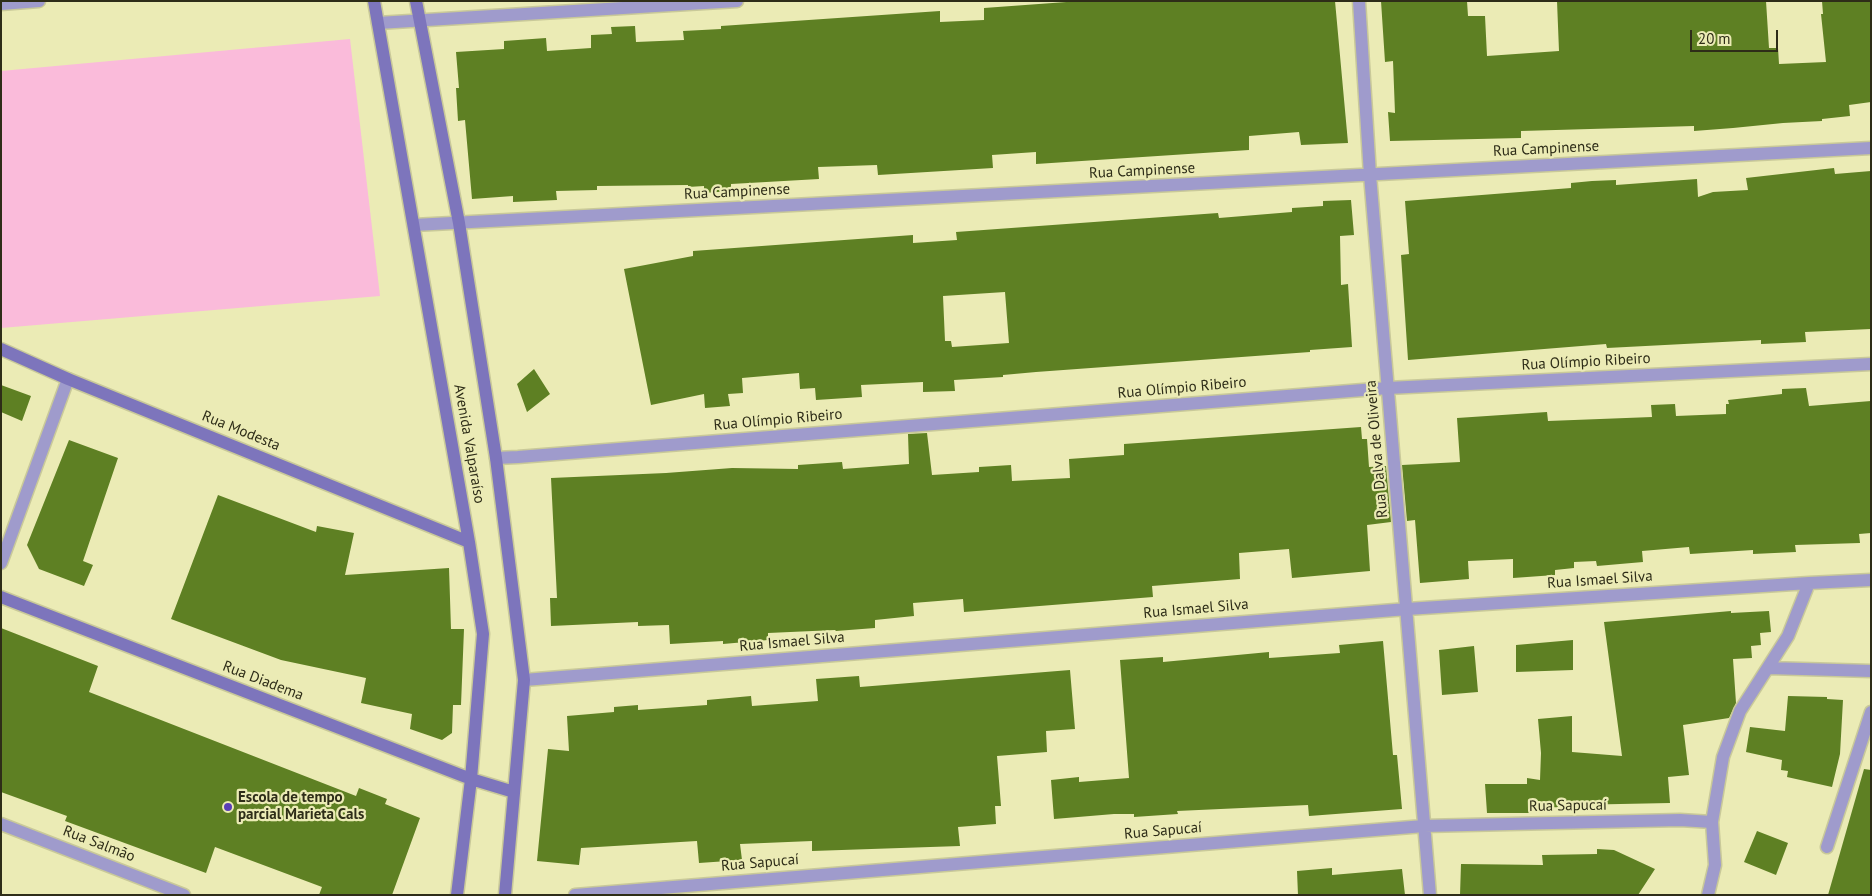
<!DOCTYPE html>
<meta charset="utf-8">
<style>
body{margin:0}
#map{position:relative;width:1872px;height:896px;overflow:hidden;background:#ebebb5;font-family:"PT Sans",sans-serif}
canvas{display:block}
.frame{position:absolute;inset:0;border:2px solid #2e2d18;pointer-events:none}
.scale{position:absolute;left:1690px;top:30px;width:88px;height:22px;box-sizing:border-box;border:2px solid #2e2d18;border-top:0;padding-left:6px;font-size:15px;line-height:18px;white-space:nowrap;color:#2e2d18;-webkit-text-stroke:4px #ebebb5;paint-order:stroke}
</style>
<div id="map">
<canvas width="1872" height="896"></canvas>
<div class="frame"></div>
<div class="scale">20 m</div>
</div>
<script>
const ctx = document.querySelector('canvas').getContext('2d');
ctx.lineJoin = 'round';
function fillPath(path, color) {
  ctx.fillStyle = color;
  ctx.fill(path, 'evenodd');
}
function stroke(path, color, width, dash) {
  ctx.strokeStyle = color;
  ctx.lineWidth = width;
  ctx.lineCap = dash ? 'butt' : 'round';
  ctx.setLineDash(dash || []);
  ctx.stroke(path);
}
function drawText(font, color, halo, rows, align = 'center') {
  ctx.font = font + ' "PT Sans",sans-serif';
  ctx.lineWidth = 4.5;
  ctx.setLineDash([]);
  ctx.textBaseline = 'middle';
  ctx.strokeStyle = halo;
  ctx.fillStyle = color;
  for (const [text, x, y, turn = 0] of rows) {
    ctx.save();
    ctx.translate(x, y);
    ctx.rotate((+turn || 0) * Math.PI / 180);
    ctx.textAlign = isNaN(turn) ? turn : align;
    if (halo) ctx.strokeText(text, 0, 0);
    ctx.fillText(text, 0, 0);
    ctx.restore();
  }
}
const green = new Path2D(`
 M350,39l30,257 -379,32v-257z`);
const building = new Path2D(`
 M1080,1h255l13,142 -47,2 -2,-13 -50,4v14l-213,14v-12l-44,3 1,13 -115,7 -1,-10 -59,2 1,12 -88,5v7l-27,2v-7l-16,1v-2l-91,1v4l-41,1 1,9 -44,2v-6l-41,3 -7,-79 -7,1 -2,-33h3l-3,-36 48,-3v-8l42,-3 1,13 44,-3v-13l21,-1 -1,-7 24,-1 1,16 48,-2 -1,-9 38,-2v-3l219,-15v11l44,-2v-12z
 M1381,1h86l1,15h17l2,40 72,-5 -2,-50h209l3,47h9l1,16 47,-2 -5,-48h2l-1,-13h49v101l-22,3 1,11 -28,3v2l-39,2 -50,5 -39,3v-5l-173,5v7l-131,3 -2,-29 7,1 -2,-52 -8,1z
 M1834,168l1,6 36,-3v158l-66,3 1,10 -45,2v-4l-154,8 -1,-4 -198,16 -7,-105 8,-1 -4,-53 166,-13v-5l21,-2 24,-1v5l81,-6 1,18 15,-5 35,-2 -2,-12z
 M1351,200l3,35 -14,1 1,49 7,-1 4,63 -42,3v2l-274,20 -33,3v2l-49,3 1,11 -32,1v-10l-62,3 1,12 -46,3 -1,-12 -15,1 -1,-16 -57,5 1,15 -15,1 2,12 -25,2 -1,-14 -53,11 -27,-136 69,-13v-5l220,-16v8l44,-3 -1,-8 262,-19 1,5 73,-6v-4l31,-2v-5zM1005,292l4,51 -57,4 -1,-6h-6l-2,-45z
 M534,369l16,25 -23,18 -10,-28z
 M1,385l30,11 -9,25 -21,-9z
 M1806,388l3,18 62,-5v132l-12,1 1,9 -65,2 1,7 -43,2v-4l-63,4 -1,-7 -47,4 1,11 -46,4 -1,-5 -22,1v6l-19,2v5l-42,3v-19l-45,2 1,18 -49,4 -5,-63 -8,1 -5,-56 58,-3 -3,-44 90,-6 1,9 104,-4 -1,-12 24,-1 1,12 50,-2v-10h3l-1,-4 54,-6v-5z
 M1361,427l1,12h5l2,28 17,-1 5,56 -24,3 3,46 -78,7 -3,-29 -50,4 1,26 -88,7 1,11 -189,15 -1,-13 -50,4 1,13 -39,4v8l-39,3 -1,-1 -67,3v7l-45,4v-3l-53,3 -1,-19 -31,1v-4l-87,4 -1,-28h7l-6,-120 115,-5 66,-5 66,1v-4l44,-3 1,7 66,-5 -1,-30 19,-1 5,42 47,-3v-5l32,-2 1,16 58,-3 -1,-19 55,-4v-11z
 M69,440l49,18 -35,103 10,4 -9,21 -45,-17 -12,-24z
 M218,495l98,37 1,-6 37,7 -9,42 104,-7 2,61h13l-3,76h-8l-1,28 -10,7 -32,-11 2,-15 -51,-11 5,-25 -85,-18 -110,-41z
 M1731,611v2l38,-2 2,21 -11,1 1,12 -10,1 1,12 -19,1 3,44 -7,15 -46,7 6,50 -21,2 2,26 -99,2v3l-42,-2v7h-42l-2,-29h42v-6l13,2 1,-27 -3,-34 34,-3v36l50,4 -18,-134z
 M1,628l97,38 -9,26 267,104 3,-8 28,11 -2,5 35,14 -28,77h-73l3,-8 -107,-40 -9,26 -141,-52 2,-5 -66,-24z
 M1573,640v30l-57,2v-27z
 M1383,641l10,114h4l5,54 -93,7 -1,-11 -131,6 1,3 -44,3v-3h-20l-60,5 -3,-39 28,-3v5l50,-4 -9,-118 43,-3v5l106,-10v6l71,-5 -1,-8z
 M1474,646l4,46 -36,3 -3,-45z
 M1070,670l5,59 -29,2 1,21 -50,4 4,50h-6l1,18 -38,3 2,19 -148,5v-10l-72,3 2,16 -43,3 -2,-22 -116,7 -2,17 -42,-4 11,-112 21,2 -2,-35 47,-4v-5l24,-2v5l69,-5v-5l44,-4 1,10 66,-5 -2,-22 43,-3 1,11z
 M1788,696l39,1v2l16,1 -3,54 -8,33 -45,-10 1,-6 -7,-1 1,-10 -36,-8 4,-25 35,4z
 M1864,769l7,1v125h-43z
 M1757,831l31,12 -12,32 -32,-13z
 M1597,849l17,1 41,19 -17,26h-178l1,-31 82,1 -1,-10 55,-1z
 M1332,868v7l70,-6 3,26h-107l-1,-24z`);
const street = new Path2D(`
 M1359,1l11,174 60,720
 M1,4l38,-3
 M378,23l359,-22
 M414,225l1457,-77
 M496,458l22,-1 870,-69 483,-24
 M1,563l67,-184
 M1768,668l103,3
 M524,680l883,-71 402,-26 62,-3
 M1712,822l11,-65 17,-46 48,-75 21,-53
 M1,824l183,71
 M1827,847l44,-135
 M575,895l849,-69 256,-6 32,2 3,43 -7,30`);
const secondary = new Path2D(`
 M374,1l95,541 14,92 -12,145 -14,116
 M416,1l43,222 37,235 28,222 -19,215
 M1,349l67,30 401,163
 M1,597l470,182 43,13`);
const markers = [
 [228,807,5,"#593eb6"]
];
const streetNames = [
 ["Rua Campinense",1546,149,-3],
 ["Rua Campinense",1142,171,-3],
 ["Rua Campinense",737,192,-3],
 ["Rua Olímpio Ribeiro",1586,362,-3],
 ["Rua Olímpio Ribeiro",1182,388,-5],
 ["Rua Olímpio Ribeiro",778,420,-5],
 ["Rua Modesta",241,431,22],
 ["Avenida Valparaíso",469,444,80],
 ["Rua Dalva de Oliveira",1377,449,-95],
 ["Rua Ismael Silva",1600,580,-4],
 ["Rua Ismael Silva",1196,609,-5],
 ["Rua Ismael Silva",792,642,-5],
 ["Rua Diadema",263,681,21],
 ["Rua Sapucaí",1568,806,-1],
 ["Rua Sapucaí",1163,831,-5],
 ["Rua Salmão",99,844,21],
 ["Rua Sapucaí",760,863,-5]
];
const poiNames = [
 ["Escola de tempo",238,798],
 ["parcial Marieta Cals",238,815]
];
fillPath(green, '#fabbda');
fillPath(building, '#5e8023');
stroke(street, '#c9c999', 15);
stroke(secondary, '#c9c999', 15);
stroke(street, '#9f9bcc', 12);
stroke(secondary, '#7d75bc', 12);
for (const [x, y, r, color] of markers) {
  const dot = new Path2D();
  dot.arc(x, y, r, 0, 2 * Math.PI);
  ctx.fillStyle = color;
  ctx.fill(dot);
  stroke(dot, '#ebebb5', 2);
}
drawText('15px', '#2e2d18', '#ebebb5', streetNames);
drawText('bold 15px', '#2e2d18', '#ebebb5', poiNames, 'left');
</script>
